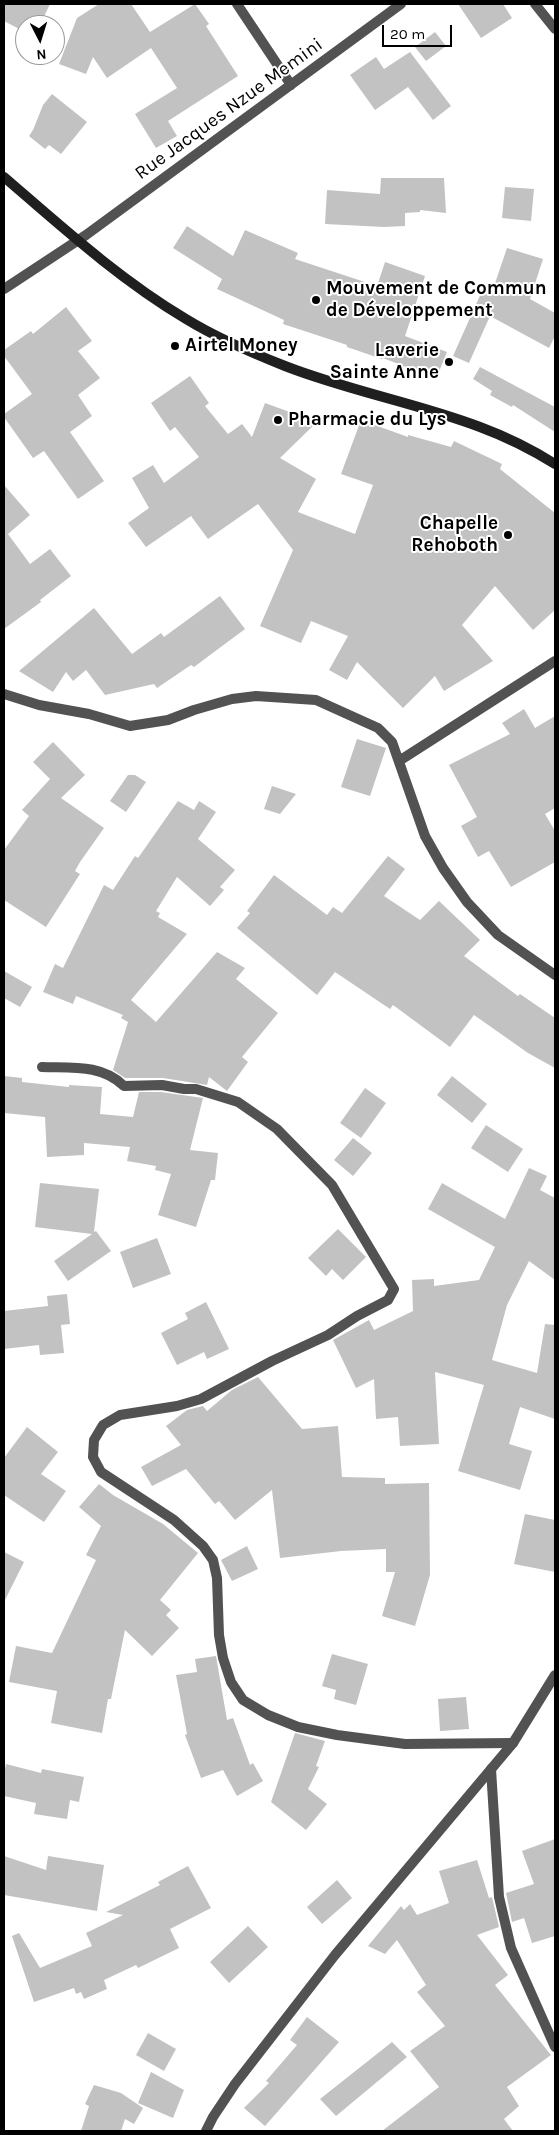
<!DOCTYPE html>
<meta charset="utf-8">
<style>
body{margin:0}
#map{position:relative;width:559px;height:2135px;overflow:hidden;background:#fff;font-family:Karla,sans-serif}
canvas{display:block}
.frame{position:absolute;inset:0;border:5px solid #000;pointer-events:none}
.north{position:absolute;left:15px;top:15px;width:50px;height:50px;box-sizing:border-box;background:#fff;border:1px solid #999;border-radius:50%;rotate:175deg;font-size:14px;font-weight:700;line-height:20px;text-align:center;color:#000}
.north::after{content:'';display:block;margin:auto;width:18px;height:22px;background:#000;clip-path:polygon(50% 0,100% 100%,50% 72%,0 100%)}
.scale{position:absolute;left:382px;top:25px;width:70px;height:22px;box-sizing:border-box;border:2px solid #000;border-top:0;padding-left:6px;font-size:15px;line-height:18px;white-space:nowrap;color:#000;-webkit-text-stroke:4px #fff;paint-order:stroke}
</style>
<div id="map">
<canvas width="559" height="2135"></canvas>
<div class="frame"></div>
<div class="north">N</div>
<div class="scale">20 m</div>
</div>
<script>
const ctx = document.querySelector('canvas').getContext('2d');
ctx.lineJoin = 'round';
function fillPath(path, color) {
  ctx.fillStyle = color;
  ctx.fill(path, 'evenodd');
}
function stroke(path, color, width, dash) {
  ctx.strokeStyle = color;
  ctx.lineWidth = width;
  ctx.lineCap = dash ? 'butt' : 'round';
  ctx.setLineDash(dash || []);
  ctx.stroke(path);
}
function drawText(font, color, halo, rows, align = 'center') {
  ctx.font = font + ' Karla,sans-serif';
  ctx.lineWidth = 4;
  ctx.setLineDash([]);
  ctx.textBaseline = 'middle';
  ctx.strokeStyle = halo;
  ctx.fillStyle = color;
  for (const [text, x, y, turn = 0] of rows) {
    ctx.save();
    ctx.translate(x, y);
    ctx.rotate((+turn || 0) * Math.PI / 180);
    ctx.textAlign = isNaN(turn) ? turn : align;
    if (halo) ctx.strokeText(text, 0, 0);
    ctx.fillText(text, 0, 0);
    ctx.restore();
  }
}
const building = new Path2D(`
 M4,4h46l-10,21h-15v7l-21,-11z
 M99,4h32l19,28 45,-28 14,20 -3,2 32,50 -70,45 9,15 -21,12 -21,-34 42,-26 -26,-40 -44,30 -14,-21 -7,17 -27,-10 18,-46z
 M458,4h45l9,14 -31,20z
 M435,32l11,14 -20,15 -11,-14z
 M410,52l41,54 -18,14 -25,-33 -33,23 -25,-35 26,-18 8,12z
 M52,94l35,28 -26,32 -12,-9 -4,4 -16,-13 4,-6 10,-25z
 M381,178h63l2,35 -26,-3v2l-15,1v13l-21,1 -59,-3 2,-34 53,4z
 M505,187l29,2 -3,32 -29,-3z
 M187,226l46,30 12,-26 53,23 -3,6 82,27 8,-24 40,14 -20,60 42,16 -11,27 -53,-21 -1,1 -35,-12v-2l-64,-21 1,-4 -67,-31 5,-10 -49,-31z
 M507,248l36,11 -13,40 25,14v23l-6,12 -59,-32 -21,47 -16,-7 29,-65 9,4z
 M66,307l26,34 -14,10 22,27 -22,17 14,21 -22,16 34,49 -26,18 -34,-48 -11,7 -29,-41v-3l28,-20 -28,-38v-6l27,-19 2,3z
 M480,367l75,40v25l-42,-27 -1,2 -22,-12 2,-4 -19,-12z
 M190,376l19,27 -4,3 23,28 14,-10 10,13 13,-34 52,19 -37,36 36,21 -18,33 57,22 18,-49 -32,-11 20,-54 47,17v-2l43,12 3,-6 48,23 -2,5 55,44v97l-22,20 -38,-44 -33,39 31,36 -49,30 -9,-15 -32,32 -46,-46 -10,18 -18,-10 19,-34 -37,-15 -10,22 -41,-17 33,-76 -35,-46 -50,35 -17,-23 -45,31 -18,-24 21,-15 -17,-30 21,-13 11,18 35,-26 -24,-30 -5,4 -19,-28z
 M4,485l26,30 -22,19 22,30 20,-15 21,27 -31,24 1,2 -37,27z
 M220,596l25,33 -51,38 -3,-2 -34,23 -3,-4 -49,11 -19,-25 -13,11 -7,-9 -13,20 -34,-21 75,-63 38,46 29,-21 3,4z
 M524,709l11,19 20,-12v92l-10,6 10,17v31l-44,25 -22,-36 -11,6 -17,-31 16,-9 -28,-52 61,-31 -8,-11z
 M357,739l29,9 -16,48 -29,-9z
 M53,742l32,33 -24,23 43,30 -24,34 -5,9 5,3 -34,53 -42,-27v-50l25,-34 -7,-6 28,-31 -17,-17z
 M128,775h7l11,7 -20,30 -16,-11z
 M272,786l24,8 -16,20 -16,-5z
 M178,801l16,9 5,-9 17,11 -18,27 37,31 -15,17 4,3 -14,16 -33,-29 -21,34 4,2 -2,4 29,17 -56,66 25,22 61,-70 28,16 -9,11 42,34 -36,44 6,5 -21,29 -18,-14 -2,8 -44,-7h-38l-12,-8 15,-48 -7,-4 2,-3 -47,-19 -3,8 -30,-12 12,-28 8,4 41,-83 9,5 22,-34 3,2z
 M388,856l17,13 -21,27 36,24 19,-19 41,39 -16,16 54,40 2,-2 35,24v50l-27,-15 -54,-38 -24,32 -57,-42 -3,4 -55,-37 -18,23 -80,-67 13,-15 -3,-2 27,-36 53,40 6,-8 9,6z
 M4,971l28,16 -12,20 -16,-9z
 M4,1076l18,2v4l47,5v-2l33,2 -2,27 33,3 6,-25h22l42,6 -13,52 28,3 -3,27h-4l-15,47 -38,-12 13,-41 -16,-4 1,-4 -29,-5 3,-14 -46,-4v12l-37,2 -2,-40 -41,-4z
 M452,1076l35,28 -15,19 -35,-28z
 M365,1088l21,15 -25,35 -21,-15z
 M486,1125l37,24 -15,23 -37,-24z
 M353,1138l19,15 -19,23 -19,-16z
 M529,1168l18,8 -7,14 15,8v82l-26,-19 -22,44 -15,55 45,13 8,-49 10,1v94l-35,-12 -11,37 23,7 -12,39 -62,-19 26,-86 -49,-13 4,72 -39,2 -2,-29 -22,2 -2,-40 -18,9 -23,-48 36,-20 5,10 39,-19 -1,-31 22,-1v7l45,-6 16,-33 -67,-38 14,-26 63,36z
 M40,1183l59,6 -5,43 2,-1 15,20 -43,30 -14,-20 38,-27 -57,-7z
 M338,1229l28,28 -23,23 -11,-11 -6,7 -18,-18z
 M157,1238l14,36 -38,14 -13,-36z
 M67,1294l3,30 -9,1 3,28 -24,2 -1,-10 -35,4v-38l44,-5 -1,-10z
 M206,1302l23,47 -22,10 -3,-7 -27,13 -16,-32 27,-14 -3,-6z
 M258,1377l44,52 36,-3 4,51 43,1v6l44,-1 1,92 -15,51 -33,-10 13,-44h-9v-23l-45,2 -61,7 -8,-68 -37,30 -16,-19 -4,3 -29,-35 -34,17 -11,-19 40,-22 -15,-19 21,-16 16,-4 4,5 25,-21z
 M27,1427l31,25 -17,22 25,17 -22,31 -40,-27v-37z
 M99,1484l14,11 50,29 35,29 -38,47 11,10 -5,5 13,13 -27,28 -27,-26 -14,69h-3l-6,34 -51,-10 6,-32 -48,-9 7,-36 36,7 44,-93 -10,-5 15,-29 -22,-19z
 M525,1514l30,6v52l-41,-8z
 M247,1546l11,23 -26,12 -11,-21z
 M4,1552l20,10 -20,40z
 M332,1654l36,10 -12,41 -22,-6 2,-9 -14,-4z
 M216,1656l11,64 6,-2 17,47 3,-2 10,18 -26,15 -14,-26 -22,8 -16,-43 2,-1 -11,-59 21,-3 -2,-13z
 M466,1697l3,32 -29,2 -2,-32z
 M295,1733l30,8 -9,25 3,1 -11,22 19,15 -21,26 -35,-28z
 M6,1764l35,9 1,-4 42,8 -5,25 -9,-2 -3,19 -33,-5 2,-11 -32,-7v-22z
 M555,1839v97l-23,7 -8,-25 -12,4 -6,-29 28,-9 -12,-33z
 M4,1856l42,14 2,-14 56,9 -7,46 -93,-16z
 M477,1860l12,38 3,-1 7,30 -22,8 31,40 -13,10 56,70 -44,32 12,19 -15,13 9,12h-131l57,-44 -29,-36 35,-25 -28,-34 9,-7 -29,-45 -12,14 -17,-8 33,-40 3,4 6,-6 7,11 32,-12 -10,-32z
 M188,1866l23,42 -41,21 9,19 -41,20 -2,-3 -32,15 3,9 -23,10 -3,-7 -5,2 -2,-6 -40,14 -22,-66 7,-3 21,35 52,-22 -6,-13 37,-18 -17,-3 54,-27 -2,-3z
 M337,1880l15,18 -30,26 -15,-17z
 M248,1926l20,21 -39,36 -19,-21z
 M307,2017l32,25 -74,84 -21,-18 25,-25 -3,-2 31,-36 -7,-5z
 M148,2033l28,16 -12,22 -28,-16z
 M392,2042l15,15 -71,59 -16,-17z
 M151,2072l33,18 -11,28 -35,-15z
 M94,2085l27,8 22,15 -9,16 -9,-5 -4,12h-40l8,-25 -4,-2z`);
const service = new Path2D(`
 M42,1067c29,1 60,-3 82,19l38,-1 22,4h12l42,13 39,27 55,56 62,104 -6,11 -31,16 -29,19 -56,26 -71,38 -24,7 -57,9 -17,10 -9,15 -1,17 8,15 73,48 29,26 10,14 4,18 2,57 4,23 8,24 12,18 25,15 30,12 39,8 68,9 108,-1
 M491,1769l8,128 12,51 44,99`);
const minor = new Path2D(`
 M237,4l54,81
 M535,4l20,25
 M4,289l82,-54 315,-231
 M4,694l35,11 50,9 41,12 38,-6 26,-10 38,-11 24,-3 60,4 62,28 14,14 33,94 18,32 24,34 31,33 57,40
 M399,761l156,-100
 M206,2131l7,-14 22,-33 100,-129 178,-212 42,-68`);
const secondary = new Path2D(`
 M4,177c58,50 115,102 182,142 31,19 66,34 99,47 64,25 132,37 195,61 27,10 51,22 75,37`);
const markers = [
 [316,300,5,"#000"],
 [175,346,5,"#000"],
 [449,362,5,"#000"],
 [278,420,5,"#000"],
 [508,535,5,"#000"]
];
const streetNames = [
 ["Rue Jacques Nzue Memini",229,109,-36]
];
const poiNames = [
 ["Mouvement de Commun",326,289],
 ["de Développement",326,311],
 ["Airtel Money",185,346],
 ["Laverie",439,351,"right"],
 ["Sainte Anne",439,373,"right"],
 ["Pharmacie du Lys",288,420],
 ["Chapelle",498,524,"right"],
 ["Rehoboth",498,546,"right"]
];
fillPath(building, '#c2c2c2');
stroke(service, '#525252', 10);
stroke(minor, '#525252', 10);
stroke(secondary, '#1f1f1f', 10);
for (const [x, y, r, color] of markers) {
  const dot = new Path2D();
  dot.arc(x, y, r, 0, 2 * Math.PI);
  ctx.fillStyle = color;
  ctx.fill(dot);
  stroke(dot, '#fff', 2);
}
drawText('19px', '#000', '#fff', streetNames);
drawText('bold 19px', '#000', '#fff', poiNames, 'left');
</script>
